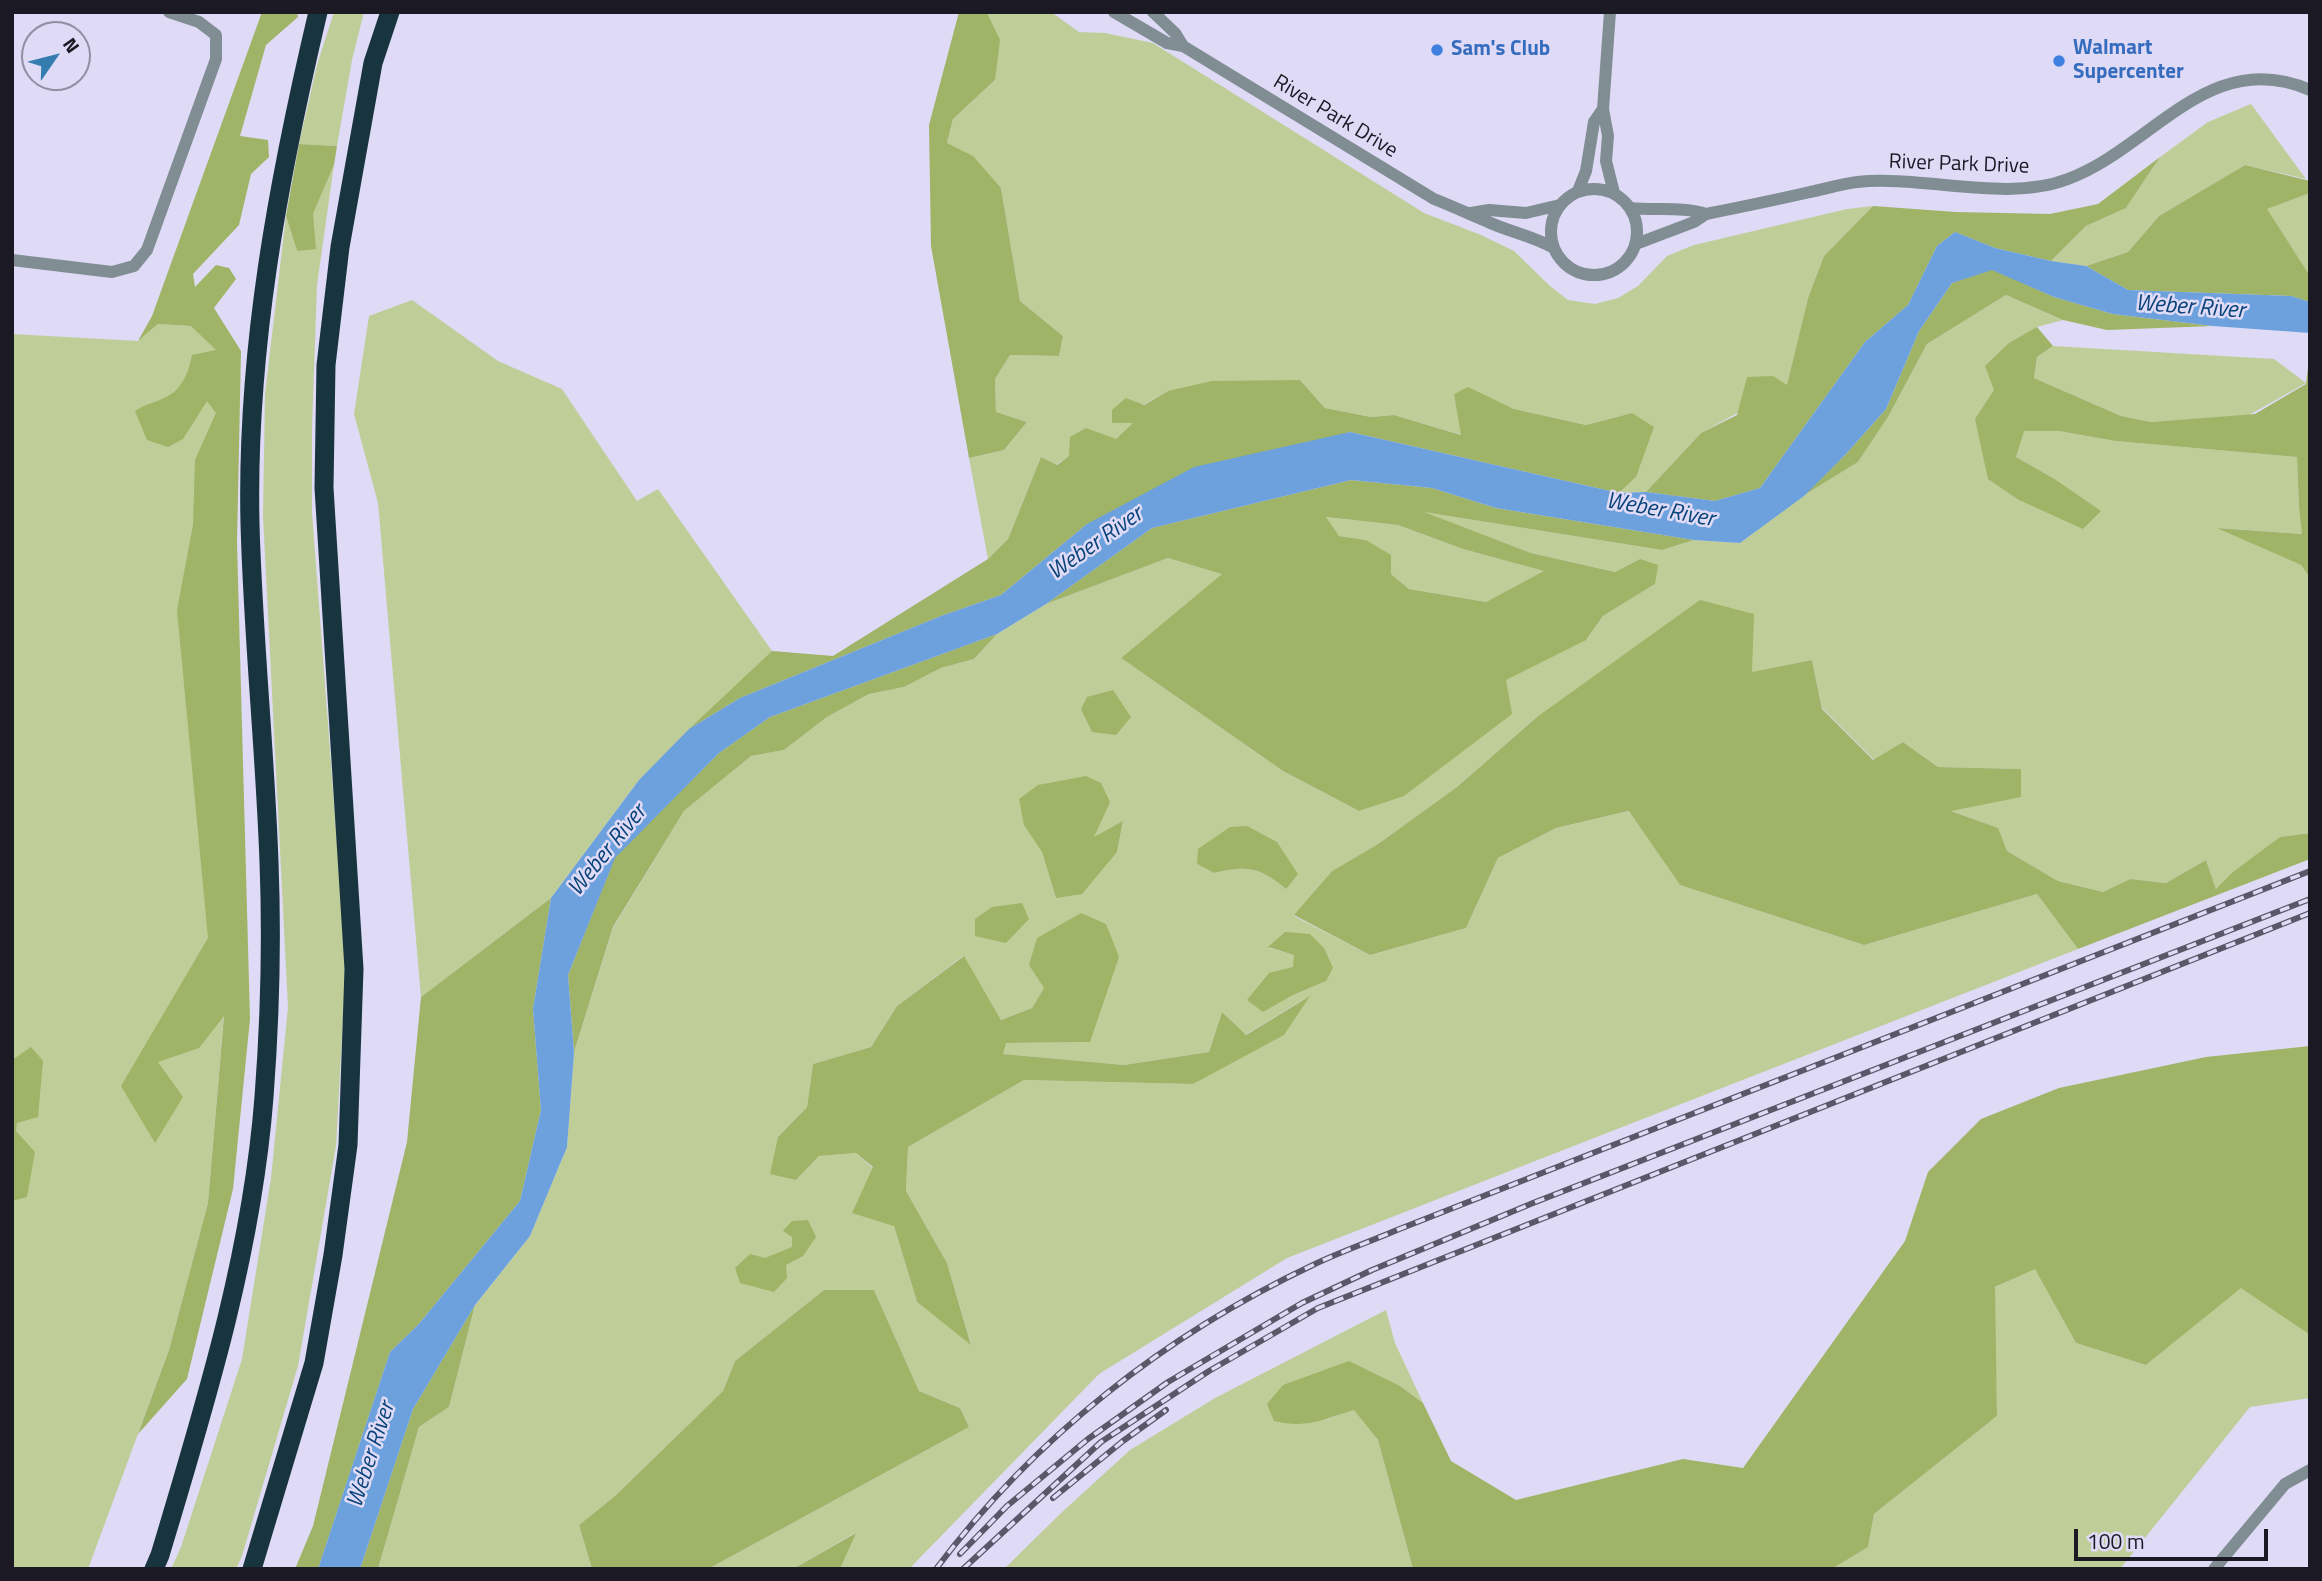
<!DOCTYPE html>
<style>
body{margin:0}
#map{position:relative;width:2322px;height:1581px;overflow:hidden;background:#dfdaf6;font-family:"Titillium Web",sans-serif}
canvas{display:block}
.frame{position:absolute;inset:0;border:14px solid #1b1924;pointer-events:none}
.north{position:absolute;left:21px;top:21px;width:70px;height:70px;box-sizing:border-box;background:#dfdaf6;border:2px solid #918da2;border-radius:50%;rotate:55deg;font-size:19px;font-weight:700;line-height:28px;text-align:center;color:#1b1924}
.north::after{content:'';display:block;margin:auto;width:24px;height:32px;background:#357db1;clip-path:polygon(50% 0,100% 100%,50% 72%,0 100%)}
.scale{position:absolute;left:2074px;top:1529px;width:194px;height:32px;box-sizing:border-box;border:4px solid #1b1924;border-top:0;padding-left:9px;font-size:21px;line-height:24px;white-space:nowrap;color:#1b1924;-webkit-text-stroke:5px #dfdaf6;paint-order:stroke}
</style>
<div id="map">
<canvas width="2322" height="1581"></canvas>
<div class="frame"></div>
<div class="north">N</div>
<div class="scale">100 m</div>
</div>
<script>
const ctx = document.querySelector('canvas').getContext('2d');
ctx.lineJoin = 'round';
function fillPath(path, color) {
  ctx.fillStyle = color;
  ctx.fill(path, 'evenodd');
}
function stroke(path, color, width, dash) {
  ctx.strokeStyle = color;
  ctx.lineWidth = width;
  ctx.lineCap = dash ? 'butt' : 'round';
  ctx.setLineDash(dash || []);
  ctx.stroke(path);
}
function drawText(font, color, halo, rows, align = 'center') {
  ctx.font = font + ' "Titillium Web",sans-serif';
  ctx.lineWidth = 5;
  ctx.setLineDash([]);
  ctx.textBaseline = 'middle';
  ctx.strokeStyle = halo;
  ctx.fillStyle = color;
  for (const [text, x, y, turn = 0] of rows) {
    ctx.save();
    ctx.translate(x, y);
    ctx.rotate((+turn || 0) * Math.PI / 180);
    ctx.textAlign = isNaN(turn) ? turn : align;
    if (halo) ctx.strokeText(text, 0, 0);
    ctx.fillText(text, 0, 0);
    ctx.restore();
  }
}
const green = new Path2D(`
 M334,12h30l-12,48 -15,86 -38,-2 18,-79z
 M979,12h72l28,20 26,1 48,10 271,170 57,22 33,16 36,35 18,14 27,4 23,-6 20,-12 29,-30 27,-11 153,-36 26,-3 -49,50 -16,42 -21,88 -86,47 -55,59 -27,1 17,-16 -4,-64 -46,12 -72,-16 -46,-21 -14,6 8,41 -68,-20 -23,2 -46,-9 -25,-28 -132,11 -56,31 22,1 -18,16 -47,17 -13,9 -15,-8 -33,82 -20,20 -19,-101 35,-8 23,-28 -31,-10 -1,-33 15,-24 49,1 4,-20 -43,-35 -19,-113 -54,-45 6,-24 42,-39 -7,-67z
 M2251,104l55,75 -61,-14 -86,51 -31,36 -42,14 -35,-5 35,-35 40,-18 34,-51 48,-35z
 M334,165l-17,120 -5,143v84l34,451 -10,183 -38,220 -56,190 -6,13h-65l10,-22 61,-188 29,-181 17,-171 -25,-491 2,-122 21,-178 11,35z
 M2310,193v83l-44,-67z
 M2006,295l57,25 -26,7 -43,63 -6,89 65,-1 -37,-21 7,-27 36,1 56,10 182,16 2,51 4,26 -84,-6 82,37 9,11v257l-30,4 -64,52 -10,-29 -40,23 -36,-4 -27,13 -45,-11 -51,-30 -10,-23 -48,-18 71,-41 -82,-2 -35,-25 -29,18 -52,-52 -10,-48 -275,57 -80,70 -79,57 -46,27 -38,45 76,39 96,-27 32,-70 58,-30 74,-17 50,74 184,60 173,-51 41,55 -791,309 -188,116 -190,195h-69l15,-36 -62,36h-85l261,-142 -9,-19 -41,-17 -45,-101h-50l-89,71 -12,30 -108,105 -36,29 13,44h-214l41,-142 30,-20 26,-102 55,-69 37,-89 7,-95 39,-124 71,-117 67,-55 33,-6 43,-33 42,-23 35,-7 37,-19 33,-9 23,-25 49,-30 122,-46 55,16 -102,84 162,113 76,40 22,-8 118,-172 88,8 16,-23 52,-32 -15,-25 -25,13 -84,-19 -112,-42 243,39 32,-10 46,3 63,-47 55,-34 30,-45 39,-73zM1123,822l-6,30 -61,46 -14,-46 52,-14zM1277,842l9,47c-26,-22 -39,-24 -72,-16l-17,-9zM1269,948h55l2,33 -35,15 4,-41zM963,956l38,64 31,-12 12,-20 46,54 -85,1 -2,11 121,11 85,-13 13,-40 23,23 63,-38 -114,87 -170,-4 -116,67 -2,44 41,72 24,81 -54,-42 -23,-76 -21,-58 -17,-15 -37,3 -23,24 -18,-43 29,-30 6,-43 58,-17 26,-41z
 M412,300l86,61 64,28 75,112 21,-12 114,162 -133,129 -88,118 -130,99 -43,-494 -24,-89 15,-98z
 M158,324l34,2 24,24 8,664 -16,189 -39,147 -81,219h-76v-1235l126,7z
 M2053,346l221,13 32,24 -57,32 -98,7 -30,-6 -87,-38 3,-21z
 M1325,517l73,8 65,24 82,22 -59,31 -77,-13 -18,-15 -25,-34 -27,-4z
 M2035,1268l41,75 70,22 95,-78 69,48v63l-60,9 -130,162h-288l36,-22 6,-33 123,-98 -3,-128z
 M1386,1310l9,33 28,60 -23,-17 -78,35 32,-12 24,31 35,129h-409l56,-55 70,-64 85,-52z`);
const forest = new Path2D(`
 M262,12h35l1,5 -32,28 -26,91 28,4 1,17 -18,17 -12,51 -46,49 2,13 21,-22 13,3 7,11 -22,29 27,43 -4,192 13,476 -17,170 -46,190 -49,55 31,-84 39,-147 16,-187 -25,32 -41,14 25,35 -28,46 -34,-57 87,-148 -31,-328 16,-85 2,-65 21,-47 -9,-12 -24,38 -15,8 -21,-7 -12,-29c10,-7 20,-8 31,-14 16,-7 23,-26 26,-42l24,-5 -25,-24 -33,-2 -20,17 14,-25z
 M959,12l28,1 13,27 -5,40 -42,39 -6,24 26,13 28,32 19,113 43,35 -4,20 -49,-1 -15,24 1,33 31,10 -23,28 -35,8 -38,-212 -2,-121z
 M299,144l38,2 -3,19 -21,49 3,35 -19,2 -11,-35z
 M2160,157l-34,51 -40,18 -35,35 -56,-13 -40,-16 -18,14 -29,59 -43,37 -105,146 -45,13 -69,-9 55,-59 36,-18 10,-38 26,-1 14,9 21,-87 16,-42 49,-50 83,6 94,2 48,-10z
 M2245,165l65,16v12l-43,16 43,67v26l-19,-6 -163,-6 -42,-24 42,-14 31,-36z
 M1992,269l62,28 59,17 100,12 -106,4 -44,-10 -57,-25 -79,49 -39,73 -30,45 -55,34 42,-41 41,-46 33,-78 33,-48z
 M2037,327l16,19 -16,11 -3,21 87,38 30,6 104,-8 51,-30 4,-34v227l-9,-12 -84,-37 85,6 -3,-26 -2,-51 -182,-16 -56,-10h-35l-8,26 37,21 48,33 -18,18 -64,-29 -31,-21 -13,-60 19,-29 -9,-24 24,-23z
 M1300,380l25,28 46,9 23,-2 67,20 -7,-41 14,-7 46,22 72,16 46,-12 22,14 -18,50 -17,16 -269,-61 -263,92 -86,71 -60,21 -201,82 -51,31 83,-78 61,5 155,-97 20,-20 33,-82 16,8 12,-9 1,-19 16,-9 30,11 17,-16h-21v-13l14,-12 18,7 24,-14 44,-10z
 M1351,480l81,8 64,20 198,32 -32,10 -238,-38 107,41 84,19 25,-13 18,6 -3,19 -52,32 -17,24 -80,40 6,34 -108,82 -45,15 -76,-40 -162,-113 101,-84 -54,-16 -122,46 106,-76zM1326,517l72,8 65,24 81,22 -58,31 -77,-13 -18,-15v-19l-25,-15 -27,-4z
 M1700,600l54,14 -2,58 60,-12 10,49 51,51 30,-18 35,25 83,2v28l-70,14 47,17 9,23 51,30 45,11 27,-13 36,4 40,-23 10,29 17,-17 47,-35 30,-4v26l-232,90 -41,-55 -173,51 -184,-60 -51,-74 -73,17 -58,30 -32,70 -96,27 -76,-40 38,-44 46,-27 79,-57 80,-70z
 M997,634l-23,25 -33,9 -37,19 -35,7 -42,23 -43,33 -33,6 -67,55 -71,116 -39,125 -6,-77 47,-118 104,-104 51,-36z
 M1113,690l18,27 -15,18 -24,-3 -11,-23 6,-12z
 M1086,776l15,7 9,19 -16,35 29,-16 -6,31 -35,42 -26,4 -14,-46 -18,-27 -5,-26 19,-14z
 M1247,826l30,16 21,32 -12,15c-26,-22 -39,-24 -72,-16l-17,-9 1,-15 32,-22z
 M551,898l-18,111 8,101 -21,91 -102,124 -28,27 -72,217h-23l18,-43 94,-384 14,-145z
 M1022,903l7,16 -23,24 -31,-7v-17l17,-12z
 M1081,913l25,11 13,33 -29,85 -84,1 -3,11 121,11 85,-13 13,-40 24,23 64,-39 -26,39 -91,49 -169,-4 -116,67 -2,44 41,72 24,82 -54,-43 -23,-76 -42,-13 21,-46 -17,-14 -37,3 -23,24 -26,-6 8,-37 29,-30 6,-43 58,-17 26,-41 67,-50 37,64 31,-12 12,-20 -15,-23 8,-27z
 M1285,932l25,2 14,14 9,20 -7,13 -35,15 -28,16 -16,-12 22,-27 24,-6 1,-12 -26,-8z
 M2310,1046v289l-69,-47 -95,77 -70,-22 -41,-74 -40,18 2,129 -123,98 -6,33 -36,22h-419l-35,-129 -24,-30c-31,9 -46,19 -80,11l-7,-17 16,-19 66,-24 51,25 23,17 28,58 65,39 167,-41 60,9 162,-227 23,-69 53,-53 78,-31 147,-31z
 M31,1047l12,14 -5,56 -21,6 -1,8 19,21 -8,45 -15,4v-141z
 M808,1220l8,17 -13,19 -17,9 1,13 -13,14 -34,-9 -5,-15 15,-14 15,4 27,-11v-10l-9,-6 9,-10z
 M824,1290h50l45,101 41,17 9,19 -261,142h-116l-13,-44 36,-29 108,-105 12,-30z
 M475,1305l-26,102 -30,20 -41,142h-18l53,-160z
 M856,1533l-16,36h-47z`);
const water = new Path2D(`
 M1955,232l40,16 56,13 35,5 42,24 163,6 19,6v31l-97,-7 -100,-12 -59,-17 -62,-27 -40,13 -33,48 -33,78 -41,46 -41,41 -64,47 -46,-3 -198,-32 -64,-20 -81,-8 -199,48 -106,76 -49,30 -227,83 -51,36 -104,105 -47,117 6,78 -7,94 -37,89 -55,69 -62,104 -53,160h-42l72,-217 28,-27 102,-124 21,-91 -8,-101 18,-111 88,-118 50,-51 51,-31 201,-82 60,-21 86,-71 107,-57 156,-35 269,61 27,-1 69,9 45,-13 105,-146 43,-37 29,-59z`);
const minor = new Path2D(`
 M1114,12l53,31 16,3 251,153c18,7 35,15 52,22 23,11 45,14 68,27
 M1153,12l22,21 8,13
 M1610,12l-7,97 5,27 -2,25 8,32
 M1551 232a43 43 0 1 1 86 0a43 43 0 1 1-86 0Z
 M1578,191l8,-20 8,-49 9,-13
 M1630,208c25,3 53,-2 76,6
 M1471,213l18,-3 37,3 34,-8
 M1636,244l58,-22 12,-8c35,-7 69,-14 104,-22 15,-3 31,-8 47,-10 66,-7 149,21 211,-3 84,-31 141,-133 242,-89
 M12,260l100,12 22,-6 13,-16 69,-191v-24l-17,-13 -30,-10
 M2214,1569l71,-85 25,-14`);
const highway = new Path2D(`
 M154,1569l6,-14c45,-150 92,-301 104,-458 6,-78 8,-157 5,-235 -4,-113 -16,-225 -19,-338 -4,-173 28,-343 68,-512
 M252,1569l62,-206 19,-108 15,-110 6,-176 -30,-481 2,-123 14,-118 33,-184 17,-51`);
const rail = new Path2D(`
 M1053,1498l70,-57 43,-31
 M960,1554l47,-48 81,-67 80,-57 134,-79 70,-33 161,-67 777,-304
 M936,1569c99,-132 229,-234 377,-304 27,-13 56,-23 84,-35l913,-359
 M963,1569l138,-127 108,-71 109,-63 992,-395`);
const markers = [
 [1437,50,7,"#3f7fe0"],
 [2059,61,7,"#3f7fe0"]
];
const shopNames = [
 ["Walmart",2073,49],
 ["Supercenter",2073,73],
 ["Sam's Club",1451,50]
];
const streetNames = [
 ["River Park Drive",1335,117,31],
 ["River Park Drive",1959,165,2]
];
const waterNames = [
 ["Weber River",2190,308,4],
 ["Weber River",1660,511,10],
 ["Weber River",1096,544,-35],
 ["Weber River",608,851,-51],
 ["Weber River",372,1455,-72]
];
fillPath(green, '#bfce99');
fillPath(forest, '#9fb466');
fillPath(water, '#6ca1de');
stroke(minor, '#808d93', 12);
stroke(highway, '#18353f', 19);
stroke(rail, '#5a5768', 6);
stroke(rail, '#dfdaf6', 3.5, [10]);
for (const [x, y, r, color] of markers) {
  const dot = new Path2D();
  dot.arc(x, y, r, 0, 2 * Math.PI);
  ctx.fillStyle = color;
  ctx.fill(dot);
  stroke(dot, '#dfdaf6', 2.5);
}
drawText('bold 21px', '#366cbe', '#dfdaf6', shopNames, 'left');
drawText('21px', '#1b1924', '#dfdaf6', streetNames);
drawText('italic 23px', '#084379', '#dfdaf6', waterNames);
</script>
